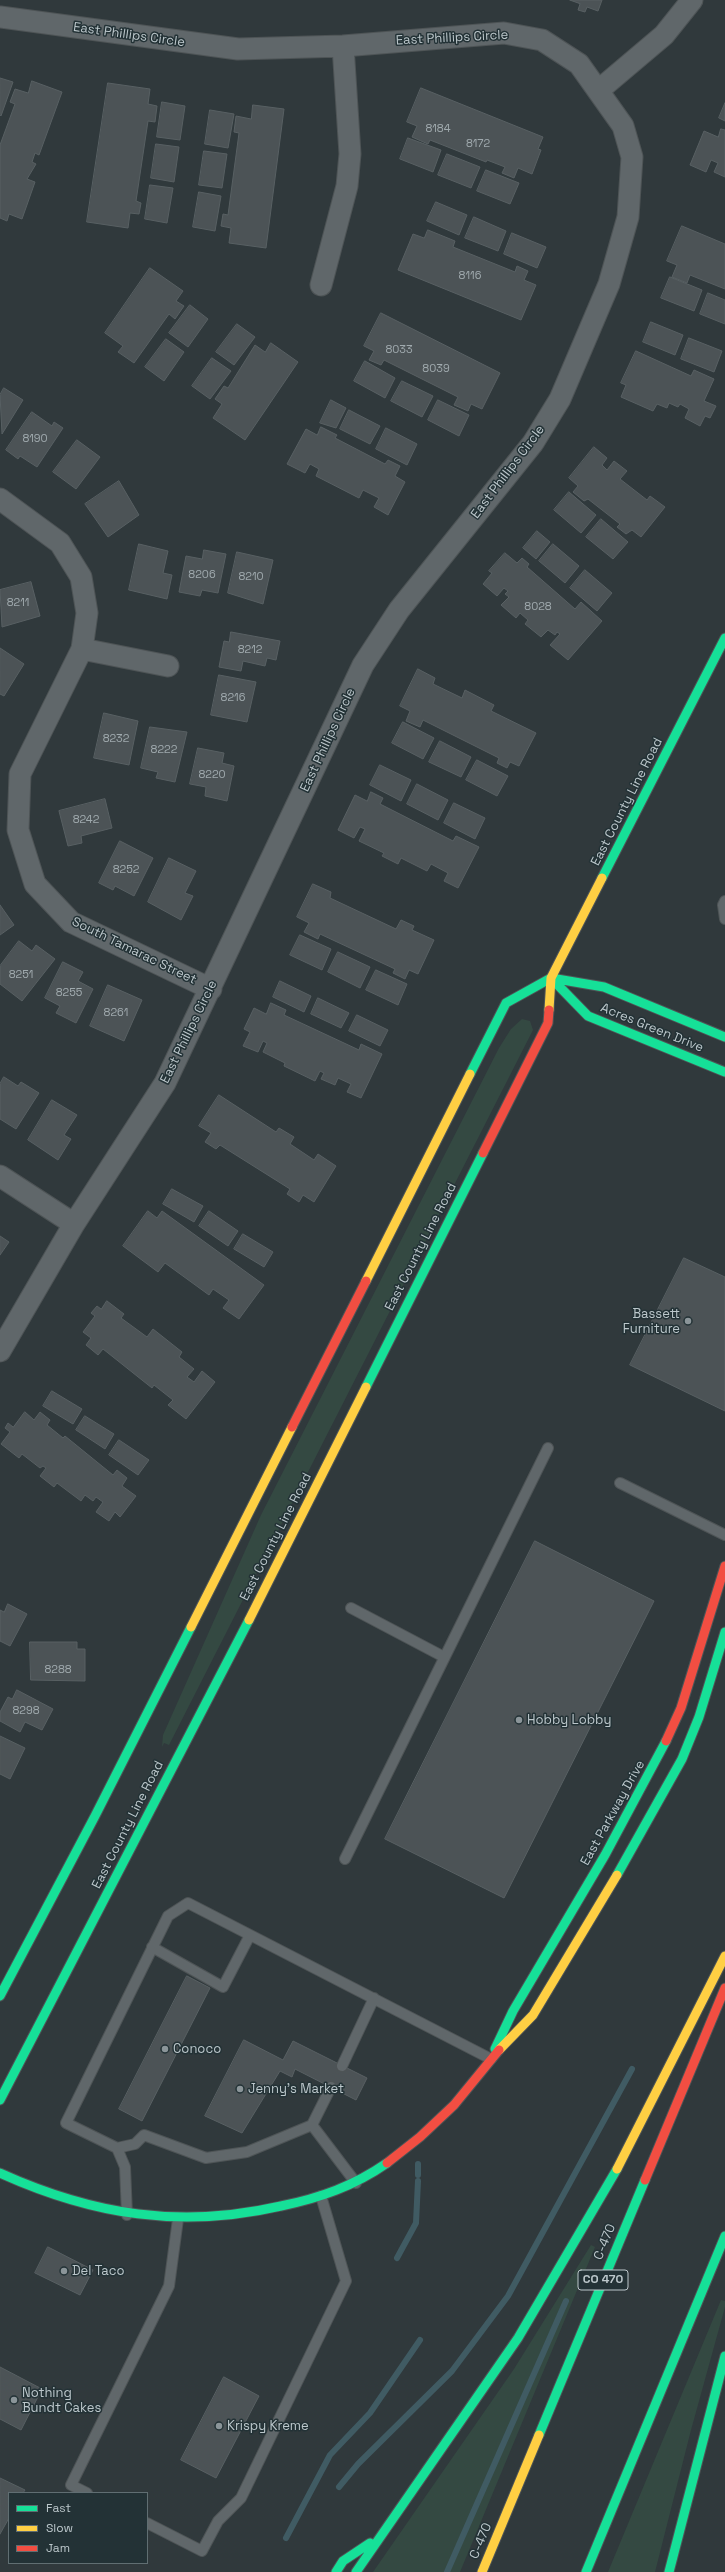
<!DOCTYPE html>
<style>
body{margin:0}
#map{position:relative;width:725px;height:2572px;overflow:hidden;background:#30393c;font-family:"Space Grotesk",sans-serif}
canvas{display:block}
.legend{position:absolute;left:8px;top:2492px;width:140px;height:72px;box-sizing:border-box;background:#233236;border:1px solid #606e72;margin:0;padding:5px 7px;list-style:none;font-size:12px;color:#bcc7cb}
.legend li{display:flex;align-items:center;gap:8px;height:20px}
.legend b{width:20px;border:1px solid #606e72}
</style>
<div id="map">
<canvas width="725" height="2572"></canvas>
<ul class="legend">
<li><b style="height:5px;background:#16e098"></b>Fast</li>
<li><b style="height:5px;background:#ffcf43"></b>Slow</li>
<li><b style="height:5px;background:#f24e42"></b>Jam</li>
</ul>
</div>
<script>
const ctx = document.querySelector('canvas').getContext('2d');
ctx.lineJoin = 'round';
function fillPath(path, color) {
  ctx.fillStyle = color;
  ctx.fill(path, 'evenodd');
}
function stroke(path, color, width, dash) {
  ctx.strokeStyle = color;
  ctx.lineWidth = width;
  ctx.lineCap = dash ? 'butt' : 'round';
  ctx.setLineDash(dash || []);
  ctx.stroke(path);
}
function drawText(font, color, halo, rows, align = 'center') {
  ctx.font = font + ' "Space Grotesk",sans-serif';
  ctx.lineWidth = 3;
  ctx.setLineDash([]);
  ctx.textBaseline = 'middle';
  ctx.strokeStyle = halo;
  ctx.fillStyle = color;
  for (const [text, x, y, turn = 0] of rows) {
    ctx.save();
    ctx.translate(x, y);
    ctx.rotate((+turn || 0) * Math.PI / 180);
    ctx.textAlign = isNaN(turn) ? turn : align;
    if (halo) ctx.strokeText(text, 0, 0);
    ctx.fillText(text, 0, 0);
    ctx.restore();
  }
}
const green = new Path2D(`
 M522,1019l8,2 3,9 -364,715 -5,-2 -2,4 1,-12 98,-220 238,-467 12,-19z
 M591,2245l4,2 -135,325h-87l141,-203z
 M721,2300l4,1v6l-34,123 -36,142h-47z`);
const stream = new Path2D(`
 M418,2175v-11
 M397,2258l19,-35 2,-42
 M339,2487l19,-23 94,-93 56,-75 124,-227
 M286,2538l44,-83 40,-42 50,-73
 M447,2572l119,-271`);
const building = new Path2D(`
 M570,0h32l-4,11 -11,-4 -2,5 -7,-2 2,-6z
 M0,78l13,4 -12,34 -1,-1z
 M32,81l30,11 -23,63 -4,-2 -3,9 4,2 -9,15 8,3 -13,37 -13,-5 -2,7 -7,-3v-73l15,-41 -5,-2 5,-13 13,4z
 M108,83l42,6 -2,15 9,2 -2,16 -7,-1 -12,80 5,2 -2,11 -9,-1 -2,15 -41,-6z
 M421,88l122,49 -5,12 3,1 -9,24 -14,-6 -4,10 -12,-5 3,-6 -18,-7 -1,2 -56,-22 -2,4 -16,-7 5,-11 -10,-4z
 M162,102l23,4 -5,34 -23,-3z
 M725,103v18l-6,-3z
 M253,105l31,4 -18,139 -37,-5 2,-15 -10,-2 2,-12 5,1 11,-82 -5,-1 2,-16 15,3z
 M210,110l24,4 -6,34 -23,-4z
 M721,129l4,1v47l-11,-5 4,-9 -7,-3 -5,12 -16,-7 14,-34 14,6z
 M408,138l33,12 -8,22 -33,-13z
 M156,144l23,3 -5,35 -23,-4z
 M204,151l23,3 -5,34 -23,-3z
 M447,154l33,13 -9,21 -33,-13z
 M486,170l33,13 -9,21 -33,-13z
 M150,185l23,3 -6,35 -22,-4z
 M199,192l22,4 -6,35 -22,-4z
 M436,202l31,13 -8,20 -32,-14z
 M474,217l32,14 -8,20 -33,-13z
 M682,226l43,18v45l-35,-14 -3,8 -15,-6 5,-12 -10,-4z
 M428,230l27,11 -2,6 62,25 2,-6 11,5 -4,9 12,5 -15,35 -123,-50 15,-36 11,4z
 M512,233l34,14 -9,21 -33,-14z
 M150,268l33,23 -7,10 8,5 -9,13 -6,-5 -35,49 -16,-11 5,-6 -18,-13z
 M670,277l32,13 -8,21 -33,-13z
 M708,293l17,7v24l-25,-10z
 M190,305l18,14 -20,28 -19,-14z
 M381,313l119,60 -18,36 -11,-5 -3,7 -14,-6 4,-8 -74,-37 -3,5 -12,-5 5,-9 -10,-5z
 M651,322l32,13 -8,20 -32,-13z
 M237,324l18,13 -21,28 -18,-13z
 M689,338l33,13 -8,21 -33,-13z
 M166,339l18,13 -20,29 -19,-14z
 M271,343l27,19 -53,78 -32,-22 9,-14 -7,-5 9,-13 4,2 27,-43 10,7z
 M636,351l55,25 3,-6 20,9 -10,22 12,5 -6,12 -5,-2 -5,10 -15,-8 4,-9 -9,-5 -2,3 -9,-4 -2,5 -10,-4 -4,7 -32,-14 5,-12 -5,-2z
 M212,358l19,13 -21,28 -18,-13z
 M365,361l30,17 -10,20 -31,-17z
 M402,381l31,15 -11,21 -31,-16z
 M4,388l19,12 -21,34 -2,-39z
 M331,400l15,8 -10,20 -16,-5z
 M438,400l31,15 -10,21 -31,-16z
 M349,410l31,16 -10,18 -30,-15z
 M32,412l20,14 2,-4 9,6 -26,39 -17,-11 -2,3 -12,-9z
 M321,427l16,8 -2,3 50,26 3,-4 12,6 -5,10 10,6 -17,33 -14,-8 5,-9 -16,-8 -4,8 -43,-22 3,-7 -9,-5 -5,9 -18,-9 19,-35 11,6z
 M386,428l31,16 -10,21 -31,-16z
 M77,440l23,17 -24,32 -23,-17z
 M594,447l13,11 -5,7 5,5 7,-9 13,10 -7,8 27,21 3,-4 15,11 -24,30 -9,-7 -6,4 -9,-7 3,-3 -32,-25 -4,2 -11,-9 5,-6 -9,-8z
 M119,481l20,34 -31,22 -23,-33z
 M569,492l27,23 -15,18 -27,-23z
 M601,519l27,23 -15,17 -27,-22z
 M537,531l13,11 -14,17 -13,-11z
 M139,544l29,7 -5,22 9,2 -5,24 -38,-9z
 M553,544l26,22 -14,17 -26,-22z
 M204,550l22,4 -8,39 -16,-3 -2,6 -21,-4 7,-36 16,3z
 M237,552l36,8 -10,44 -35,-11z
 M505,553l12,10 5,-5 7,6 -2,3 48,42 6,-7 21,19 -34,39 -18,-15 10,-11 -3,-2 -2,3 -7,-5 -7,7 -16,-13 3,-4 -8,-7 -4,5 -15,-13 8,-8 -4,-3 3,-3 -4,-3 -7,8 -14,-12 9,-11 -3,-2z
 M585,570l27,23 -15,18 -27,-23z
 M31,582l9,34 -38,11 -2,-37z
 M231,632l49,9 -4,19 -9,-2 -2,8 -22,-5 -2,10 -22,-4 5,-26 5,1z
 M0,648l24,16 -20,32 -4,-2z
 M418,669l17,9 -2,6 29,14 3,-8 29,15 -3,6 45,22 -17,33 -9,-4 -3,6 -10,-5 2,-5 -76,-38 -3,7 -14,-6 4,-10 -10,-5z
 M219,675l37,7 -9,40 -36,-7z
 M104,713l34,8 -9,44 -35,-7z
 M403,722l31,16 -11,21 -31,-16z
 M150,727l37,5 -12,50 -19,-4 2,-6 -17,-4z
 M440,741l31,16 -10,20 -32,-15z
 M198,748l26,5 -2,10 12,3 -7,35 -22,-5 1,-9 -16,-3z
 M477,760l31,16 -11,20 -31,-16z
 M380,765l31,15 -10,21 -31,-16z
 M417,784l31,16 -10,20 -31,-16z
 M371,792l12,6 -3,6 73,37 3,-5 23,11 -21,41 -14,-7 4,-8 -17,-9 -4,7 -26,-13 -3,6 -16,-8 2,-3 -25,-12 6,-12 -5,-2 -6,11 -16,-8 17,-35 12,6z
 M105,799l7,29 -31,8 1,7 -14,3 -9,-35z
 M454,803l31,15 -10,21 -31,-16z
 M120,841l33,17 -19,38 -19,-10 -2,4 -14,-7z
 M169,858l27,13 -11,22 8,3 -12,24 -33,-18z
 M313,884l18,8 -1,6 66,31 5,-9 13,6 -2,4 22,10 -16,34 -9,-4 -4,9 -12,-6 2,-4 -75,-35 -2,5 -14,-7 5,-9 -12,-6z
 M0,905l14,20 -14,10z
 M300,935l31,14 -9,21 -32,-15z
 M19,941l13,10 4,-6 19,14 -33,42 -22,-17v-18z
 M338,952l32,15 -10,21 -32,-16z
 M63,962l20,10 -5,9 15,8 -17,34 -20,-10 4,-7 -15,-8z
 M376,970l31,14 -9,21 -32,-15z
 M280,981l31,15 -7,16 -31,-15z
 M108,985l34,15 -18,41 -34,-15z
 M318,998l31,15 -8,15 -30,-14z
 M271,1003l15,7 -2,5 75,35 2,-6 21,10 -21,44 -14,-6 4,-8 -13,-6 -3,7 -14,-6 3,-6 -4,-2 -5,10 -31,-15 1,-3 -22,-11 4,-9 -4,-2 -5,11 -15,-6 7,-14 -6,-3 10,-21 12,6z
 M357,1015l31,15 -8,16 -31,-15z
 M4,1077l14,9 3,-4 18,11 -23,36 -16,-10v-35z
 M219,1095l57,37 3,-4 15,9 -4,7 24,16 4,-6 18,12 -22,36 -11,-7 -4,7 -12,-8 3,-5 -70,-44 -4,4 -11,-7 6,-9 -12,-7z
 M52,1100l25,15 -13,20 7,4 -13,21 -30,-20z
 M172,1189l31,17 -9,16 -31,-18z
 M148,1211l9,7 5,-7 102,74 -25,34 -16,-11 6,-8 -16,-11 -4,6 -44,-32 -7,9 -35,-26z
 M209,1211l29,20 -10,15 -29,-20z
 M243,1234l30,18 -9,15 -30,-18z
 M0,1236l9,6 -9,13z
 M684,1258l41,19v134l-95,-46z
 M107,1301l17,13 -3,4 26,19 6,-8 29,23 -3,5 15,12 -7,8 7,5 8,-11 13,11 -29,37 -18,-14 5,-5 -19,-15 -2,3 -49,-39 -5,6 -12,-10 5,-7 -8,-6 12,-16 -4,-3 6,-7 4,3z
 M52,1391l30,18 -9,15 -30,-18z
 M25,1412l9,8 6,-8 10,8 -3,5 16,13 2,-2 48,39 4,-5 10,8 -5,8 14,10 -16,21 -5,-5 -6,9 -13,-9 7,-10 -7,-5 -3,4 -8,-6 -4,6 -24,-18 -3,4 -14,-11 6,-8 -3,-2 -3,2 -18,-14 -3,4 -18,-14 9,-12 -5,-4 3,-5 5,4z
 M85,1416l29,18 -9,15 -29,-19z
 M119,1440l30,20 -11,15 -29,-20z
 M535,1541l119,60 -150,297 -119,-59z
 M8,1604l19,10 -17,32 -10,-5v-31l4,2z
 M30,1642h47v7h8v32l-54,-1z
 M17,1690l36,19 -11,21 -17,-8 -5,10 -20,-11v-9l8,-15 4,2z
 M0,1736l25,12 -15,31 -10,-5z
 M187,1976l23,12 -68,133 -23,-12z
 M244,2040l39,20 10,-19 74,37 -11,22 -61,-31 -3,8 -12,-6 -38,62 -37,-17z
 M48,2247l45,23 -13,25 -45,-22z
 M0,2367l42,22 -21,41 -21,-11z
 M224,2377l35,19 -43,82 -35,-18z
 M0,2478l25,12 -2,3h-14v25l-9,16z`);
const lane = new Path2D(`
 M725,901l-2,4 2,14
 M620,1483l105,52
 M351,1608l93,49
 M345,1859l203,-411
 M152,1947l71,40 26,-50
 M342,2066l32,-68
 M331,2087l-19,38 -65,27 -41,6 -62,-23 -9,9 -18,4 -51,-25 102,-207 20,-13 303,156
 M312,2125l44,58
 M117,2148l8,19 2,48
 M87,2493l-16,-8 98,-199 9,-67
 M147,2523l55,28 16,-30 23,-23 105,-217 -25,-85`);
const street = new Path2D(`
 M0,17l238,32 105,-3 161,-13 38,7 37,24 44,62 9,31 -4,60 -19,67 -49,115 -27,44 -134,167 -36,55 -198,418 -91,141 -74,127
 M599,90l65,-55 28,-35
 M321,285l26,-99 3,-32 -7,-108
 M0,499l60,44 21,34 6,36 -5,36 -62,125 -2,56 17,54 36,38 140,67
 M82,649l86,17
 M0,1176l74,48`);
const fast = new Path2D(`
 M602,878l123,-240
 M551,978l37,38 137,56
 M551,978l53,9 121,50
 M470,1074l36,-71 45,-25
 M366,1387l117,-234
 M617,1875l65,-116 17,-42 26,-85
 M0,1996l95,-180 96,-189
 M495,2049l18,-38 92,-156 61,-114
 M0,2100l249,-480
 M0,2173c93,42 181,56 281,33 39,-8 73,-20 106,-43
 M539,2435l106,-255
 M336,2572l7,-11 27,-18
 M356,2572l162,-234 99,-169
 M586,2572l139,-336
 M669,2572l56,-216`);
const slow = new Path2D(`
 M549,1010l2,-32 51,-100
 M366,1281l104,-207
 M249,1620l117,-233
 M191,1627l101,-200
 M499,2050l34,-35 84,-140
 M617,2169l108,-213
 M482,2572l57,-137`);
const jam = new Path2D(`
 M483,1153l65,-130 1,-13
 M292,1427l74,-146
 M666,1741l15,-33 44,-142
 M387,2163l33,-26 34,-32 45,-55
 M645,2180l80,-192`);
const markers = [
 [688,1321,4,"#8b9599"],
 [519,1720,4,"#8b9599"],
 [165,2049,4,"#8b9599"],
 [240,2089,4,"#8b9599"],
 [64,2271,4,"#8b9599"],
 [14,2400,4,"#8b9599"],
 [219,2426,4,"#8b9599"]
];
const numberNames = [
 ["8184",438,129],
 ["8172",478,144],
 ["8116",470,276],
 ["8033",399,350],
 ["8039",436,369],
 ["8190",35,439],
 ["8206",202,575],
 ["8210",251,577],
 ["8211",18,603],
 ["8028",538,607],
 ["8212",250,650],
 ["8216",233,698],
 ["8232",116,739],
 ["8222",164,750],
 ["8220",212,775],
 ["8242",86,820],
 ["8252",126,870],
 ["8251",21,975],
 ["8255",69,993],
 ["8261",116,1013],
 ["8288",58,1670],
 ["8298",26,1711]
];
const shields = [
 [603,2280,50]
];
const shieldNames = [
 ["CO 470",603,2280]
];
const streetNames = [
 ["East Phillips Circle",129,35,8],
 ["East Phillips Circle",452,38,-3],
 ["East Phillips Circle",508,472,-53],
 ["East Phillips Circle",328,740,-65],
 ["East County Line Road",627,802,-63],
 ["South Tamarac Street",134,951,26],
 ["Acres Green Drive",652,1028,22],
 ["East Phillips Circle",189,1032,-64],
 ["East County Line Road",421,1247,-63],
 ["East County Line Road",276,1537,-63],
 ["East Parkway Drive",613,1813,-61],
 ["East County Line Road",128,1825,-63],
 ["C-470",605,2242,-68],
 ["C-470",481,2541,-67]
];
const poiNames = [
 ["Bassett",680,1314,"right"],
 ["Furniture",680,1329,"right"],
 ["Hobby Lobby",527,1720],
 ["Conoco",173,2049],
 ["Jenny's Market",248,2089],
 ["Del Taco",72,2271],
 ["Nothing",22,2393],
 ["Bundt Cakes",22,2408],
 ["Krispy Kreme",227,2426]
];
fillPath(green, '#344942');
stroke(stream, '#405b63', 6);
fillPath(building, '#4c5356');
stroke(building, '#586063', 1);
stroke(lane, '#4e5456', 12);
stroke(street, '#4e5456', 23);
stroke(fast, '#4e5456', 11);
stroke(slow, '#4e5456', 11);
stroke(jam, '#4e5456', 11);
stroke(lane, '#60676a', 10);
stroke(street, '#60676a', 21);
stroke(fast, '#16e098', 9);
stroke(slow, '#ffcf43', 9);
stroke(jam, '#f24e42', 9);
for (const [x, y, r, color] of markers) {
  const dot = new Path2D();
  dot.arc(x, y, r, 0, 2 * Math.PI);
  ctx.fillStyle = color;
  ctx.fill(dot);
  stroke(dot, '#233236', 1.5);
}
drawText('11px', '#a0aaae', null, numberNames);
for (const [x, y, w] of shields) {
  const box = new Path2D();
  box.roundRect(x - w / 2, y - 10, w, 20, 3);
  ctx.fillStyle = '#233236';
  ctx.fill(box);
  stroke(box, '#bcc7cb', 1);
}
drawText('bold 12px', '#bcc7cb', null, shieldNames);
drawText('13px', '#bcc7cb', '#233236', streetNames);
drawText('13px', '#bcc7cb', '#233236', poiNames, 'left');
</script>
